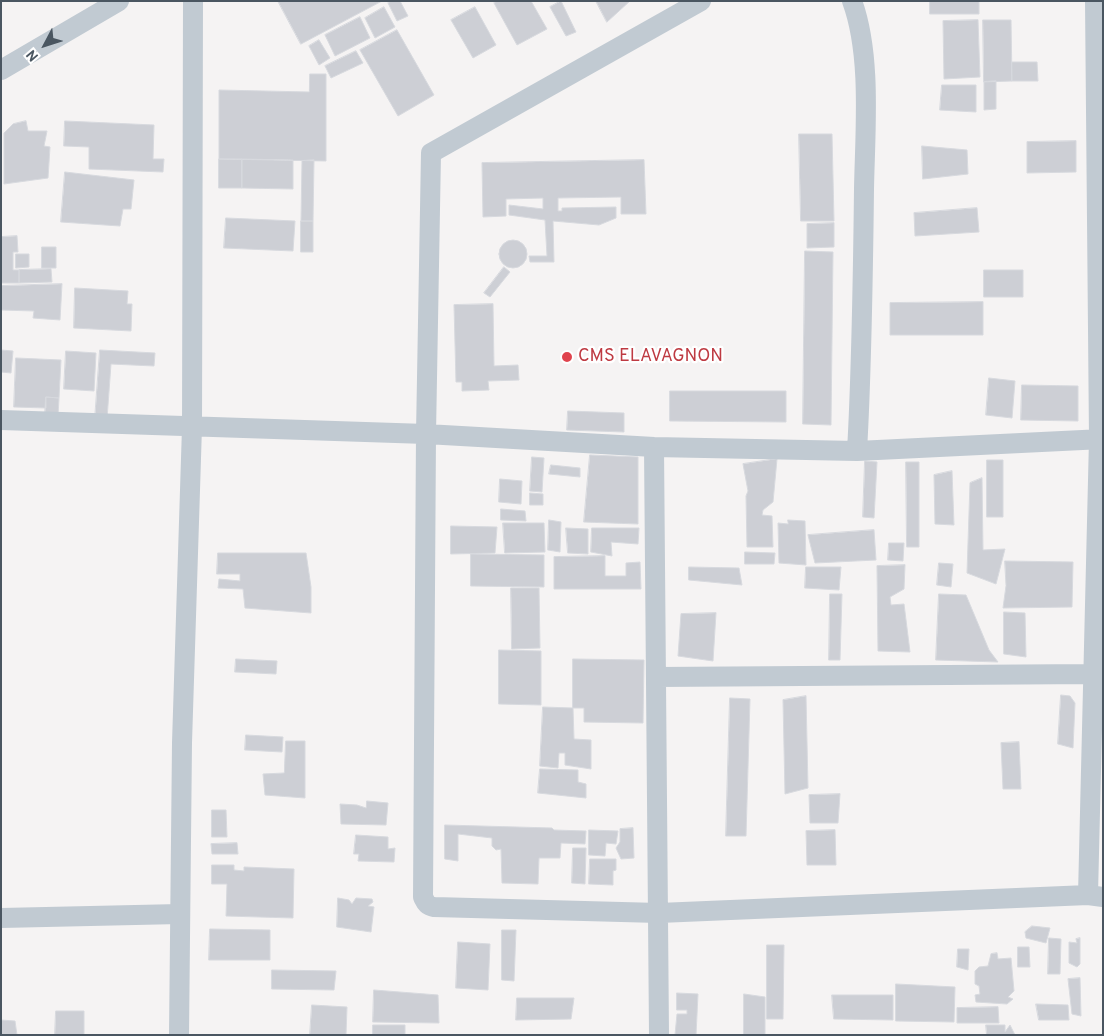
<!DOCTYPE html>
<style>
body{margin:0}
#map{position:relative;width:1104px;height:1036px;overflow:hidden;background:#f5f3f3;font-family:Overpass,sans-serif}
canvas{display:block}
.frame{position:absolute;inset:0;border:2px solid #4a5661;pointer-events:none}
.north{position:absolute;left:20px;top:20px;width:50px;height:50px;-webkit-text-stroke:4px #fff;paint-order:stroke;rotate:230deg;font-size:14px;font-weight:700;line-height:20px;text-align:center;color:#4a5661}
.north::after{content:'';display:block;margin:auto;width:18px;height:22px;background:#4a5661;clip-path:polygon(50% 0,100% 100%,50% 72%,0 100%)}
</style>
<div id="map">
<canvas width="1104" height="1036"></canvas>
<div class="frame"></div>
<div class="north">N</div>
</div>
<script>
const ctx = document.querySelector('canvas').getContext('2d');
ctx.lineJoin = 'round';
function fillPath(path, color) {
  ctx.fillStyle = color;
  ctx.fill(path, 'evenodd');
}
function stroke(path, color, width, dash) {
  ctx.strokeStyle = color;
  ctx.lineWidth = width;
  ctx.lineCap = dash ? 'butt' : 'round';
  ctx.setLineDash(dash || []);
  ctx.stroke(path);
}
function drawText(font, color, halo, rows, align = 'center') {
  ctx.font = font + ' Overpass,sans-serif';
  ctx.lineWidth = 4.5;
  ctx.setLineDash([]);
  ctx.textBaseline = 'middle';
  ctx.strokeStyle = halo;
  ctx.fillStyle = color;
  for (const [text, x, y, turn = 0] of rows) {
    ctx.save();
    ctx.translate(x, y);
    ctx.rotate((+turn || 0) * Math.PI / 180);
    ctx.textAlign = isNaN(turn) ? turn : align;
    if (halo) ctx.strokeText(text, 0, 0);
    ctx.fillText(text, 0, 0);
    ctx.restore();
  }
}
const building = new Path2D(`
 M278,1h104l-81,43z
 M391,1h9l8,15 -11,5 -9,-18z
 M497,1h34l16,28 -30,16 -23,-42z
 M561,1l15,31 -10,4 -16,-29z
 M596,1h34l-23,21z
 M930,1h49v13h-49z
 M384,7l11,20 -20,11 -10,-20z
 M475,7l21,38 -23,13 -22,-38z
 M360,17l10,21 -35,18 -10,-21z
 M978,20l2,57 -36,2 -1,-58z
 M983,20h28l1,61 -28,1z
 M397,30l37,65 -36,21 -38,-66z
 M319,40l11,18 -11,7 -10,-19z
 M356,51l7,12 -32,15 -6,-12z
 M1012,62h25l1,19h-26z
 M310,74h16v87l-107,-2v-69l90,2z
 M996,81v28l-12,1v-28z
 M942,85h34v27l-36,-2z
 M26,121l2,10h19l-3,15 6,1 -2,31 -44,6v-51l9,-9z
 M65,121l89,4 -1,34h11l-1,13 -74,-3v-22l-25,-1z
 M799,134h33l2,87h-33z
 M1076,141v31l-49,1v-31z
 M922,146l45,4 1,24 -45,5z
 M219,159h23v29h-23z
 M242,159l51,1v29l-51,-1z
 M314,160l-1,61h-12l1,-60z
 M644,160l2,54h-25v-17l-63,1v13h4v-3l54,-1v11l-17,7 -46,-4 1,41h-24l-1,-6h18l-2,-36 -36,-5v-10l34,4v-11l-37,1v17l-23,1 -1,-54z
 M65,172l69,8 -3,29h-8l-3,17 -59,-4z
 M977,208l2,24 -64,4 -1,-23z
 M226,218l69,3 -2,30 -69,-3z
 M301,221h12v31h-12z
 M834,223v24l-27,1v-24z
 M17,236l1,16h-5v18h6v13h-18v-46z
 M499 254a14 14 0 1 1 28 0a14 14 0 1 1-28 0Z
 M42,247h14v21h-14z
 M805,251l28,1 -2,173 -28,-1z
 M16,254h13v13l-13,1z
 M504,267l6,5 -20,25 -6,-4z
 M51,269l1,13 -33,1v-13z
 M984,270h39v27h-39z
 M62,284l-2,36 -27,-2 1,-7 -33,-1v-24z
 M75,288l53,3 -1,13h5l-1,27 -57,-3z
 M983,302v33h-93v-32z
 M493,304l1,62 24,-1 1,15 -31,1 1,9 -27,1v-9h-6l-2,-77z
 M1,350l12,1 -2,22 -10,-1z
 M100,350l55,3 -1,13 -43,-2 -4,55h-12z
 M66,351l30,2 -2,38 -30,-2z
 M16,358l45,2 -2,38 -13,-1v11l-32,-1z
 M989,378l26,3 -3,37 -26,-3z
 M1022,385l56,1v35l-57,-1z
 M670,391h116v31l-116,-1z
 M46,397l13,1 -1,18 -13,-1z
 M568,411l56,2v19l-57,-2z
 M590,455l48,2v67l-54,-2z
 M532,457l12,1 -2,34 -12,-1z
 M777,459l-4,43 -10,8 -1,5 10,1 1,31h-26l-1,-51 2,-5 -5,-27z
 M987,460h16v57h-16z
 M865,461l12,1 -3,56 -11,-1z
 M906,462h13v85h-12z
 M551,465l29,3v9l-31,-3z
 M952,471l2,54 -19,-1 -1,-49z
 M982,478l1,72 22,-1 -9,35 -29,-11 3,-90z
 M500,479l22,2 -1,23 -22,-2z
 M530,493l13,1v11h-13z
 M501,509l24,2 1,10 -25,-1z
 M549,520l12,2 -1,30 -12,-2z
 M788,520l17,1 1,44 -27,-2 -1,-40 10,1z
 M503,523h41l1,29 -40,1z
 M451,526l46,1 -2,26 -44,1z
 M566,528l22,1v25l-20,-1z
 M592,528h47l-1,16 -27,-2 1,14 -21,-4z
 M874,530l2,30 -61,3 -7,-28z
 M889,543h15l-1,18 -15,-1z
 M745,552l30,1 -1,11h-29z
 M218,553h88l5,34v26l-66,-5 -2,-19 -25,-1 1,-9 21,2v-7h-23z
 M471,554l73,1v32l-73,-1z
 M605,556v20h21v-13l14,-1 1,27h-87v-32z
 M1005,561l68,1 -1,45 -69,1 3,-22z
 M939,563l14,1 -2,23 -14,-2z
 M905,565l-1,24 -14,8 1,8 13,-1 6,48 -32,-1 -1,-85z
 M689,567l50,1 3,17 -53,-5z
 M806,567h35l-2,23 -34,-2z
 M511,588h28l1,60 -28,1z
 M830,594h12l-2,66h-11z
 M939,594l27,1 23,55 9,12 -62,-2z
 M1004,612l21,1 1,44 -22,-3z
 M716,613l-3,48 -35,-5 3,-42z
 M499,650l42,1v54l-42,-1z
 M236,659l41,2 -1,13 -41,-2z
 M573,659l71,1 -1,63 -59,-1v-14h-11z
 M1061,695l9,1 5,7 -2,45 -15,-4z
 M806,696l2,92 -23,6 -2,-94z
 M730,698l20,1 -4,137h-20z
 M543,707l30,1 1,31 17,1v29l-26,-4v-12h-6l-1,15 -18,-2z
 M246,735l37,2 -1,15 -37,-2z
 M286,741h19v57l-40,-3 -2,-21 21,-1z
 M1019,742l2,47h-18l-2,-46z
 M540,769l38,1v12l8,2v14l-48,-5z
 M840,794l-2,29h-28l-1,-28z
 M367,801l21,2 -2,22 -45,-1 -1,-20 17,1 9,3z
 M212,810h14l1,27h-15z
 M445,825l107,3 2,2 32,1 -1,13 -24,-1 -1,15h-21l-1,26 -36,-1 -1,-34 -5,1 -4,-4v-8l-34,-4v27l-13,-2z
 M633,828l1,30 -13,1 -5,-11 4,-6v-13z
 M589,830l29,1 -2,13 -10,-1 -1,13 -16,-1z
 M835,830l1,35h-29l-1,-34z
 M356,835l32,2v12l7,-1 -1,14 -36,-1 1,-7h-5z
 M237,843l1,11h-26l-1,-10z
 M573,848h13l-1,36 -13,-1z
 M590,859h26v11l-3,1v14l-24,-1z
 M212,865h22v5l10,1v-4l50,2 -1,49 -67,-2 1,-32h-15z
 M338,898l11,2 3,4 4,-6 16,1 1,3 -5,4 6,1 -3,25 -34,-5z
 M1032,926l18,2 -4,15 -20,-5 -1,-6z
 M210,929l60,1v30h-61z
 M502,930h14l-2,51 -12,-1z
 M1049,938l12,1 -1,35h-12z
 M1080,938v26l-3,3 -8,-4v-21l8,1 -1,-4z
 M458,942l32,2 -2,46 -32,-2z
 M767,945h17l-1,74h-16z
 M1018,947h11l1,20h-12z
 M958,949h11l-1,21 -11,-3z
 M997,953l1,6 13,-1 3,33 -6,6 5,2 -6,5 -31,-2 -1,-7 5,-1 -1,-8 -4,-2v-13l4,-4 9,-1 3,-12z
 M272,970l64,1 -2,19 -62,-1z
 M1080,978l1,38 -9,-2 -4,-35z
 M896,984l59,3 -1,35 -58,-1z
 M374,990l64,5 1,28 -66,-1z
 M677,993l21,1 -2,41h-21l2,-21h10v-4h-10z
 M744,994l21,3v38h-21z
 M832,995h61v25l-59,-1z
 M517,998h57l-3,21 -55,1z
 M1036,1004l32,1 1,15h-30z
 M312,1005l35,2 -1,28h-36z
 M998,1007l1,16h-42v-15z
 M56,1011h28v24h-29z
 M1,1020l14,1 2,14h-16z
 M373,1025h32v10h-32z
 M986,1025h19v7l5,-7 5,10h-28z`);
const minor = new Path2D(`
 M701,1l-270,152 -5,281 -3,463c3,6 4,9 11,10l225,6 429,-18 15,2
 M852,1c20,54 13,131 12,188 -1,88 -2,175 -7,262
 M1,70l118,-69
 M1,420l425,14 228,13 203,4 246,-12
 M654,447l5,588
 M657,677l436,-3
 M1088,895l11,-456 -4,-438
 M1,918l179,-4
 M179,1035l3,-292 10,-316 1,-426`);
const markers = [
 [567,357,6,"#e0444e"]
];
const healthNames = [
 ["CMS ELAVAGNON",578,357]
];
fillPath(building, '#cdcfd5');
stroke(building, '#d7d9de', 1);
stroke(minor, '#c1cad2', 20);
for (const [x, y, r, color] of markers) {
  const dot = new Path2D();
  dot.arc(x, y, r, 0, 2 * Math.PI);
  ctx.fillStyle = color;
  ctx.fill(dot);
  stroke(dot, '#fff', 2);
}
drawText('18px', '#be3a42', '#fff', healthNames, 'left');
</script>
